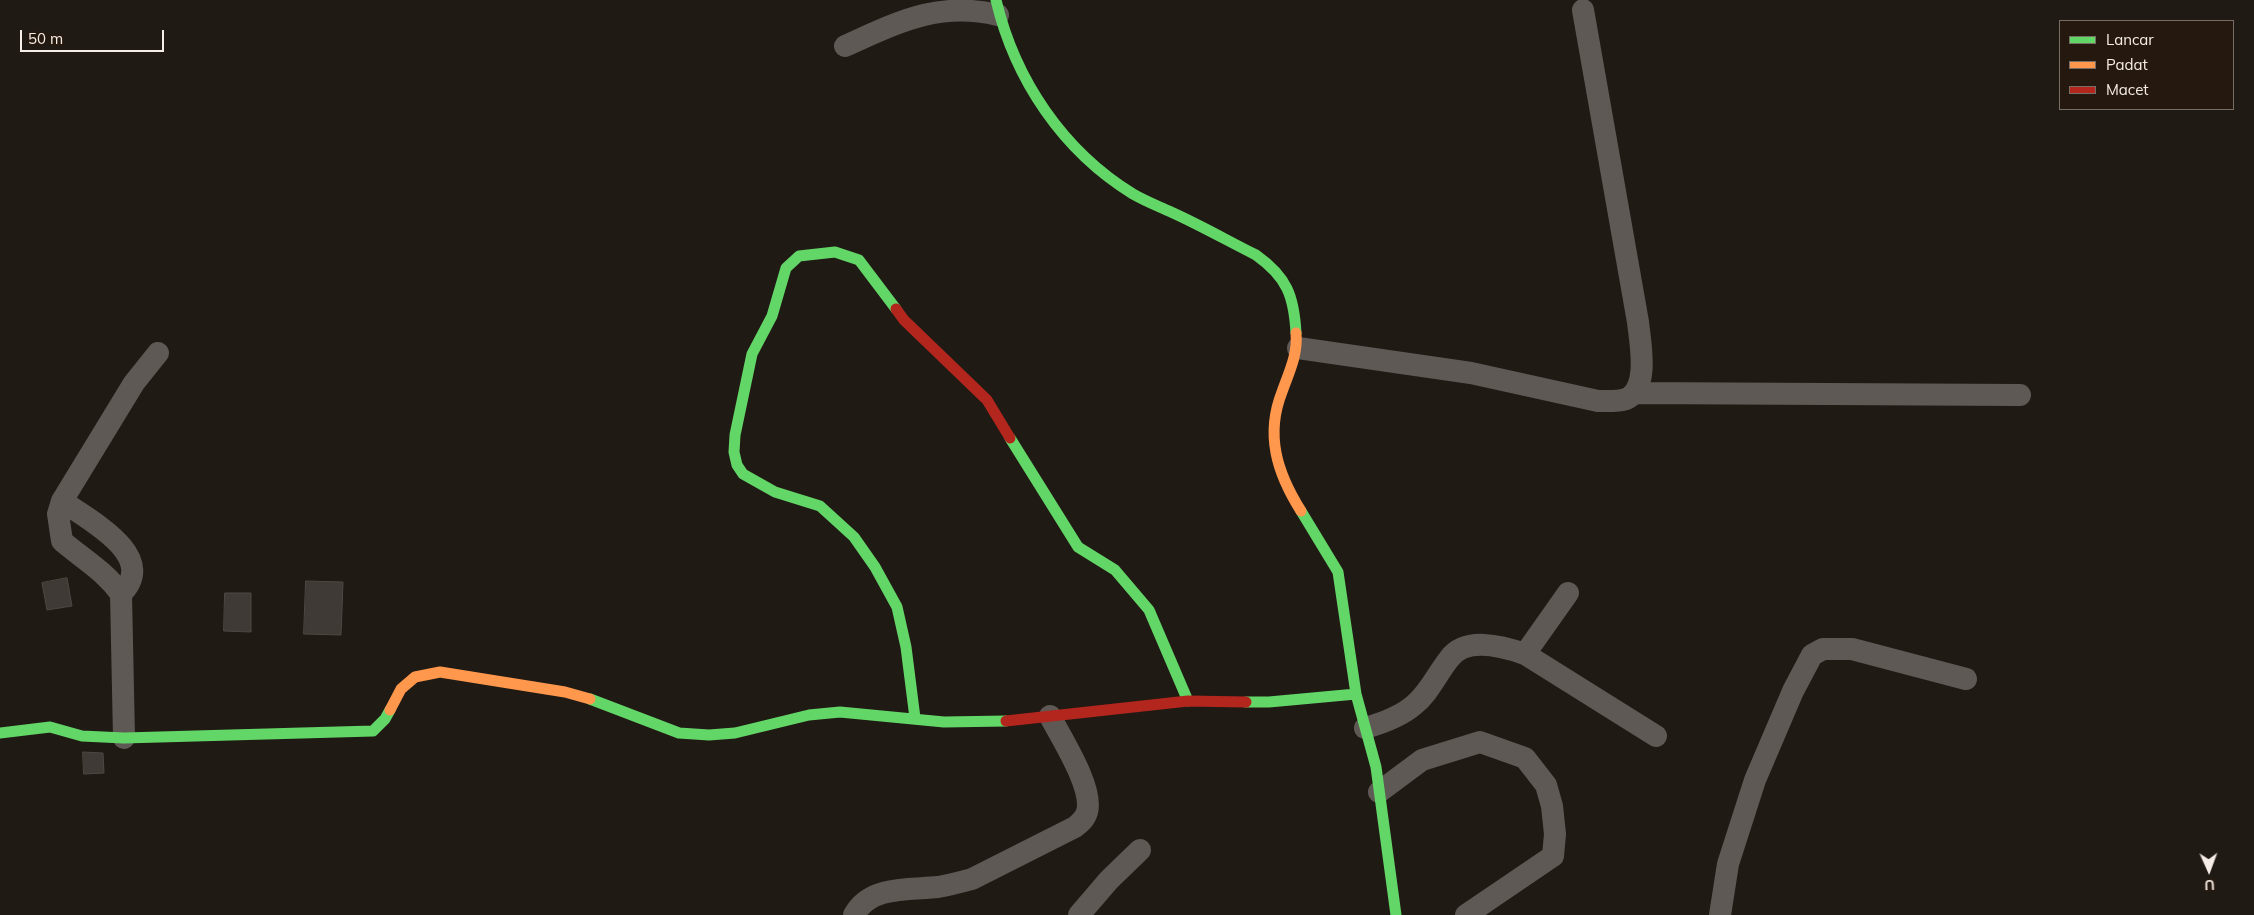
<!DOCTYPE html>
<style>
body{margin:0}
#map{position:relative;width:2254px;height:915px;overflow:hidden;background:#201a14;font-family:Mulish,sans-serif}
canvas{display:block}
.legend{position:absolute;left:2059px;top:20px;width:175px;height:90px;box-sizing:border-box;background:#25190f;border:1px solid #786e65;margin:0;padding:6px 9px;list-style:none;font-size:15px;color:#f5ede6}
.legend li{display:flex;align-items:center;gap:10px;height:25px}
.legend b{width:25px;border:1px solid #786e65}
.north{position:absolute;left:2184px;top:845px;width:50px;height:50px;-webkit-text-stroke:4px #25190f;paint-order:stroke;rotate:178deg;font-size:14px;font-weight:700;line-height:20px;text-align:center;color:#f5ede6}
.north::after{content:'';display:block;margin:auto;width:18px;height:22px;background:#f5ede6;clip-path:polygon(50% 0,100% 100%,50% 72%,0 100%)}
.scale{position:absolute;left:20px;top:30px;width:144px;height:22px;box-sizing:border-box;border:2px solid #f5ede6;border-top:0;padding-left:6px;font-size:15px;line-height:18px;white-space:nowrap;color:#f5ede6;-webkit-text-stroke:4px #25190f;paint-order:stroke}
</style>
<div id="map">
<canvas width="2254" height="915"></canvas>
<ul class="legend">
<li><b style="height:6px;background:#63d668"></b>Lancar</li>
<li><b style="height:6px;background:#ff974d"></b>Padat</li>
<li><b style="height:6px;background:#b3261e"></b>Macet</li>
</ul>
<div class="north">U</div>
<div class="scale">50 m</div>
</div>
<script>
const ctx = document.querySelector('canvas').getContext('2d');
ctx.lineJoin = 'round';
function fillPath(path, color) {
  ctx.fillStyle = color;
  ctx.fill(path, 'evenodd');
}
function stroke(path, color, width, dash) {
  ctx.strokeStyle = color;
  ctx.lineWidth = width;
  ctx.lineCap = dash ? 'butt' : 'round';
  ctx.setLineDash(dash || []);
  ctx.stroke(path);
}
const building = new Path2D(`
 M67,578l5,28 -25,4 -5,-27z
 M306,581l37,1 -2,53 -37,-1z
 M225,593h26v39l-27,-1z
 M83,752l20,1 1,20 -20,1z`);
const street = new Path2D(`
 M845,46c54,-24 93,-45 153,-31
 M1298,348l173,25 127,28c9,0 19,1 28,-2 24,-10 14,-57 12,-77l-55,-312
 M1635,393l385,2
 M62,501c25,18 98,55 59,93
 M1525,654l43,-61
 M1365,728c18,-5 35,-11 49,-23 15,-12 23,-31 35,-46 16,-23 53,-13 76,-5l131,82
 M124,738l-3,-144c-16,-23 -38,-35 -59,-53l-4,-27 4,-13 72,-118 24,-30
 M1379,792l43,-32 58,-18 45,16 21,27 6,21 3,28 -2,22 -87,59
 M854,915c16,-30 56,-25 84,-28 12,-2 23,-5 34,-8l103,-52c5,-4 10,-8 12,-15 7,-24 -26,-74 -37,-96
 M1079,915l30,-35 31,-30
 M1720,915l8,-51 27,-84 38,-89 19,-36 11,-6h29l114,30`);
const fast = new Path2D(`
 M996,0c19,80 67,151 137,194 12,7 25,12 38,18 29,13 57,29 85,43 31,22 38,41 40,78
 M896,309l-37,-49 -24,-8 -36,4 -13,12 -14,48 -20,38 -17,81 -1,17 3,13 6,9 32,18 45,14 34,31 21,30 22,40 9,40 9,71
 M1010,438l68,109 37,23 34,40 39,91
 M1301,511l37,61 18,122 20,73 20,148
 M590,699l89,34 30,2 26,-2 74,-18 31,-3 104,10 62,-1
 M1246,702h23l87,-8
 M0,733l50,-6 32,9 42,2 249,-7 12,-12 5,-9`);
const slow = new Path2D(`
 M1296,333c2,22 -7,39 -14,59 -17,43 -5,81 19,119
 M390,710l11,-21 14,-12 25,-5 125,20 25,7`);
const jam = new Path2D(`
 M896,309l8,11 83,80 23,38
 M1006,721l182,-20 58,1`);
fillPath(building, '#3f3a35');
stroke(building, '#4e4843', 1);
stroke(street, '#5e5955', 22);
stroke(fast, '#63d668', 11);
stroke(slow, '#ff974d', 11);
stroke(jam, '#b3261e', 11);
</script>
